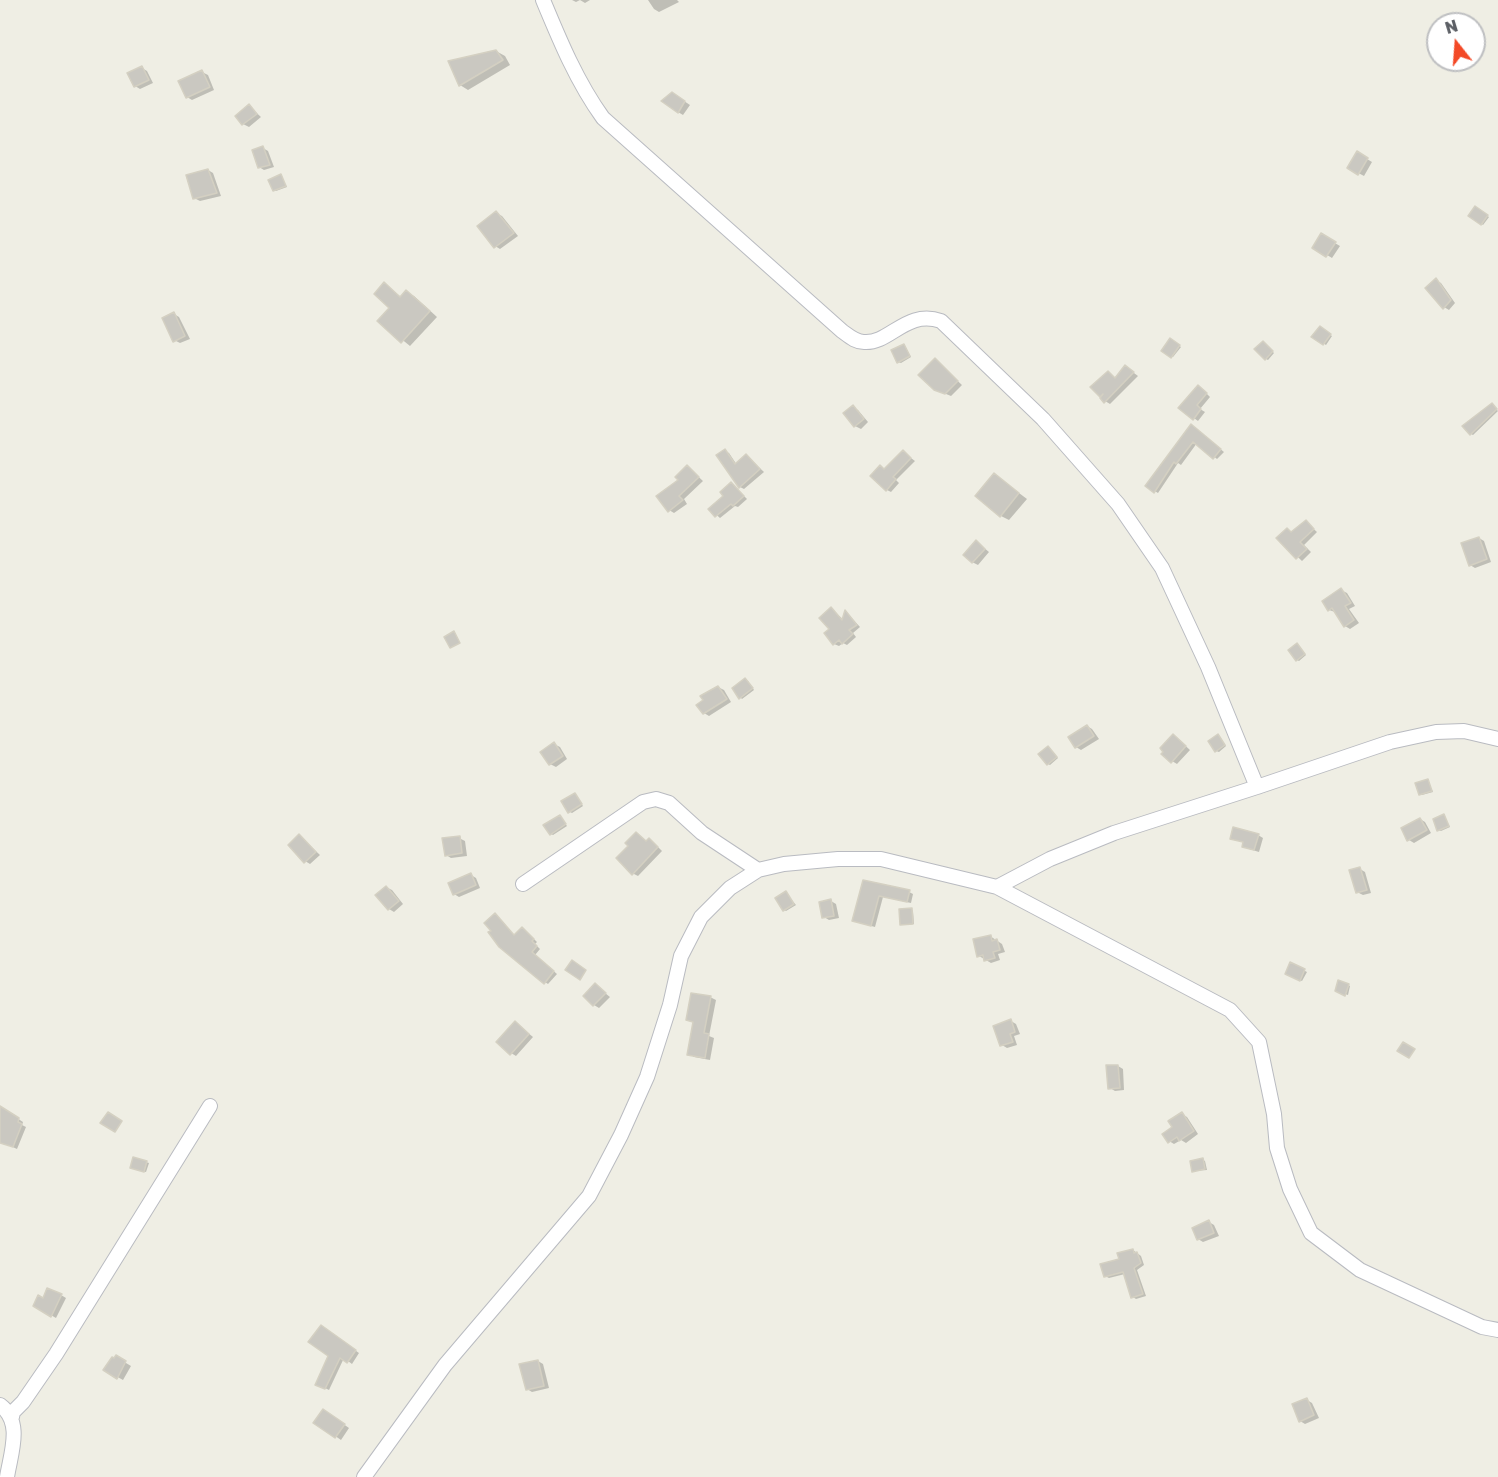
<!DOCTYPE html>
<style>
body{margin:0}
#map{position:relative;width:1498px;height:1477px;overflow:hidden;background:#efeee4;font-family:"Golos Text",sans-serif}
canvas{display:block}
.north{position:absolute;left:1426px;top:12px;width:60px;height:60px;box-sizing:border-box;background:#fff;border:2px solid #bebfc1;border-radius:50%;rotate:343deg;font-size:16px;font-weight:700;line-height:24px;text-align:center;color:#5c5f65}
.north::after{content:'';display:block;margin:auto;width:21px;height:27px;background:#f34926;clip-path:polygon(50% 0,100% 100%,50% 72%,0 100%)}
</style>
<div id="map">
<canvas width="1498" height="1477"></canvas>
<div class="north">N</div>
</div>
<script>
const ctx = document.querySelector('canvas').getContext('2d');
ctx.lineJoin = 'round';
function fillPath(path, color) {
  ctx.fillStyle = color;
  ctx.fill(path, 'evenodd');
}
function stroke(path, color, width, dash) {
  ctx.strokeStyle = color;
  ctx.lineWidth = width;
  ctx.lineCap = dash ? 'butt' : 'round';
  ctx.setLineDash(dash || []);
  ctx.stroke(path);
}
const shadow = new Path2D(`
 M572,0h18l-5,3 -5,-3 -4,2z
 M648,0h29l2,2 -20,10 -5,-3z
 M496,51l9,5 5,9 -42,25 -8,-5z
 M142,68l5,3 6,12 -13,6 -5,-3z
 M202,72l6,3 6,15 -22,10 -5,-3z
 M678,97l12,8 -7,10 -5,-3z
 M249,106l12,11 -12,10 -6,-3z
 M263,148l5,3 6,16 -10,3 -5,-3z
 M1357,153l15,9 -8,14 -15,-8z
 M208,170l5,3 8,23 -21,5 -6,-3z
 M281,176l6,11 -11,4 -2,-1z
 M1476,208l13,9 -6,8 -13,-10z
 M496,213l6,3 16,20 -18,13 -5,-3z
 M1321,235l19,11 -8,12 -18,-11z
 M1436,280l5,3 14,20 -6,7 -5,-3z
 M385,284l16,13 5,-5 8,4 23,21 -27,29 -31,-25 12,-13z
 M174,314l5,3 11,22 -10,4 -6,-3z
 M1320,328l12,8 -6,9 -13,-9z
 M1171,340l10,7 -8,10 -10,-6z
 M1265,344l9,9 -6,7 -2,-1z
 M904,345l7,12 -10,6 -3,-1z
 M935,360l27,25 -11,11 -10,-4z
 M1130,370l8,6 -28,28 -5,-3 -4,-5 7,-23 8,6z
 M1202,389l8,8 -10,12 5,3 -7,9 -18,-13z
 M1492,405l6,6 -25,24 -2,-1z
 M853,407l5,3 10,12 -7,7 -6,-3z
 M1195,428l29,24 -7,7 -20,-16 -16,22 -3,-2 -20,30 -11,-7z
 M725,451l4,2 8,12 10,-9 17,16 -20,17 -4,-2z
 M903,452l12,9 -19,19 3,3 -8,9 -4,-2 -2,-20z
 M688,467l15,14 -19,18 3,5 -13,9 -5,-3 11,-30z
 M995,475l32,24 -18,21 -8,-4z
 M731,483l16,16 -9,8 -3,-1 -15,12 -10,-9 15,-13z
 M1306,522l11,10 -13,13 7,7 -9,9 -24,-23 9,-9 5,3z
 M1479,538l5,3 7,21 -16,6 -5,-3z
 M977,542l12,10 -11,13 -6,-3z
 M1341,590l6,3 8,13 -6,3 10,14 -9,6 -5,-3 -10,-14 -6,-2z
 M831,609l13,11 2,-7 3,2 11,12 -7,6 3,4 -9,8 -4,-2 -4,3 -5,-2 -3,-15z
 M1297,645l9,10 -7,6 -2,-1z
 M748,681l6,9 -12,9 -2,-2z
 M718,687l6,3 7,12 -22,14 -5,-3z
 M1087,726l5,3 7,10 -18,11 -5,-3z
 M1220,737l6,9 -7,6 -3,-1z
 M1178,739l12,11 -13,14 -5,-3z
 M554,744l6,3 7,12 -11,8 -6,-3z
 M1050,749l8,9 -8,7 -2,-1z
 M1428,781l5,11 -11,3 -2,-1z
 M575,795l8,11 -11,7 -2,-1z
 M1444,816l6,11 -9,4 -3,-1z
 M560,817l7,9 -14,9 -2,-1z
 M1420,819l5,3 6,11 -17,10 -5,-3z
 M636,834l11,8 2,-2 5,3 8,8 -24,25 -6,-3 -2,-27z
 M1258,835l5,3 -4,14 -10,-3 -5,-3 1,-3 -13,-5z
 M300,836l20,19 -10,9 -5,-3z
 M459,838l6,3 2,15 -16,2 -5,-3z
 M1360,869l5,3 6,21 -8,2 -6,-3z
 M471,875l5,3 4,10 -21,9 -5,-3z
 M864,882l45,10 4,2 -2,9 -28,-6 -8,30 -18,-5z
 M386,887l6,3 11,14 -9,8 -5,-3z
 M786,893l10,12 -10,6 -2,-1z
 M831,901l5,3 3,14 -10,2 -5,-3z
 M911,909l2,2 1,13 -10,1 -2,-1z
 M495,915l20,21 11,-5 11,11 -2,2 5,5 -5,6 22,19 -9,10 -3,-2z
 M990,936l12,8 3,8 -7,2 2,6 -9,3 -12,-7z
 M1291,964l16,8 -5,9 -15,-7z
 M595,985l15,12 -11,11 -5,-3z
 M1348,985l2,1 -2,9 -12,-4z
 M710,997l6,3 -7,36 5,2 -4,22 -16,-3 -5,-3 5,-31 -7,-3z
 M1011,1021l5,3 4,10 -6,2 3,9 -10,3 -5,-3z
 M516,1023l17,14 -17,19 -5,-3z
 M1118,1066l5,3 1,21 -9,1 -5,-3z
 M0,1107l23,15 -1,3 4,2 -9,22 -11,-5 -6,-9z
 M1182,1114l5,3 11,17 -12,9 -5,-3 -7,4 -5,-3z
 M135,1159l14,4 -3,9 -12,-3z
 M1203,1160l2,1 2,9 -13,1z
 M1209,1222l5,3 5,11 -16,6 -5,-3z
 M1133,1250l8,6 3,9 -7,5 9,26 -10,3 -3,-2 -8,-23 -16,4 -4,-2z
 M61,1295l5,3 -10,20 -21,-12 8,-6z
 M325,1329l34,24 -7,11 -8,-6 -15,32 -12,-6 13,-28z
 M116,1357l15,9 -8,14 -18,-10z
 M538,1361l5,3 6,24 -17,4 -5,-3z
 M1307,1400l5,3 7,15 -14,6 -5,-3z
 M329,1414l20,14 -8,12 -26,-18z`);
const building = new Path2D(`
 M496,50l7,10 -44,26 -11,-25z
 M142,66l7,14 -15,7 -7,-14z
 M202,70l8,17 -24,11 -8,-17z
 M672,92l13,9 -7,12 -17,-12z
 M249,104l8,10 -15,11 -7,-9z
 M263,146l7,19 -12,3 -6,-18z
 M1357,151l11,7 -10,17 -11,-7z
 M208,169l9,24 -24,6 -7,-24z
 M281,174l5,12 -13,5 -5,-11z
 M1475,206l13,9 -7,10 -13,-9z
 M496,211l18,22 -20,15 -17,-22z
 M1321,233l15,9 -10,15 -14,-9z
 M1436,278l15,22 -8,9 -18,-21z
 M384,282l16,15 6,-7 24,21 -29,32 -24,-22 12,-13 -15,-14z
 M174,312l11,24 -12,6 -11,-24z
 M1320,326l11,8 -8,11 -12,-8z
 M1170,338l10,7 -9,13 -10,-7z
 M1263,341l10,10 -8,9 -11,-11z
 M904,344l6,12 -13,7 -6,-13z
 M935,358l23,23 -13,13 -11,-4 -16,-15z
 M1125,365l9,7 -30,31 -4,-5 3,-4 -3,3 -10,-10 18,-16 7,7z
 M1198,385l9,8 -10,12 4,4 -8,11 -15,-12z
 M1492,403l5,6 -27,26 -8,-9z
 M853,405l11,14 -10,8 -11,-14z
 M1191,424l30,25 -8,10 -20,-17 -17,22 -2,-2 -20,31 -9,-7z
 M725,449l10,15 11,-10 14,15 -21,19 -23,-33z
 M903,450l8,8 -18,19 3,2 -10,12 -16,-15 10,-11 4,4z
 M687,465l12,12 -20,19 4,4 -15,12 -12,-16 22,-16 -3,-3z
 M994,473l25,20 -19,24 -25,-21z
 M731,482l13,14 -11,10 -2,-2 -16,13 -7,-8 15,-13 -3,-4z
 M1306,520l8,9 -14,13 7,7 -11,10 -20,-21 11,-10 4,4z
 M1479,537l8,22 -18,7 -8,-23z
 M976,540l9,9 -13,14 -9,-8z
 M1341,588l10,15 -6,3 9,14 -10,7 -12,-19 -4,3 -6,-10z
 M831,607l11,13 3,-10 12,15 -8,5 4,4 -11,10 -3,-4 -6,5 -9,-12 5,-4 -10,-11z
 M454,631l6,12 -10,5 -6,-11z
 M1297,643l8,11 -9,7 -8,-11z
 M745,678l8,10 -14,11 -7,-11z
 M718,686l9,13 -24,15 -7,-9 7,-5 -3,-4z
 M1087,725l7,11 -19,12 -7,-11z
 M1173,734l13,12 -15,17 -10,-9 2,-2 -3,-4z
 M1218,734l7,11 -10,7 -7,-11z
 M554,742l9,14 -14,9 -9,-13z
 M1048,746l9,11 -10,8 -9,-11z
 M1428,779l4,12 -13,4 -4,-12z
 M575,793l7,11 -14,9 -7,-12z
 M1444,814l5,12 -12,5 -4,-12z
 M560,815l6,9 -16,11 -7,-10z
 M1420,818l7,12 -20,11 -6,-13z
 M1233,827l26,7 -5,16 -12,-3 1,-5 -13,-3z
 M636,832l10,9 3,-3 9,9 -26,28 -16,-17 12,-12 -3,-3z
 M299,834l17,18 -12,11 -16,-18z
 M460,836l2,17 -17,3 -3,-18z
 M1360,867l7,23 -11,3 -7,-23z
 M471,873l5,12 -23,10 -5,-12z
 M863,880l47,10 -3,12 -28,-6 -8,30 -19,-5z
 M386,886l13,15 -11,9 -13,-15z
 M786,891l8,13 -11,7 -8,-13z
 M831,899l3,17 -12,2 -3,-16z
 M912,908l1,16 -13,1 -1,-16z
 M495,913l19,22 8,-8 12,12 -2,2 5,5 -5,6 22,19 -10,13 -45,-37 -11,-15 3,-1 -7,-8z
 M991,935l1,6 5,-2 3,11 -7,2 2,6 -11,3 -1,-6 -6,2 -4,-18z
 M572,960l14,10 -6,10 -15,-10z
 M1290,962l15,7 -5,12 -15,-7z
 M1338,980l11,4 -4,12 -10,-5z
 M595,983l11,10 -13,13 -10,-10z
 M691,993l20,3 -7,37 5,1 -4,24 -18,-3 6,-33 -7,-2z
 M1011,1019l4,13 -5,2 3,8 -13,4 -7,-20z
 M515,1021l14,13 -19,21 -14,-13z
 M1403,1042l12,7 -6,9 -12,-7z
 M1106,1065h12l2,23 -12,1z
 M0,1106l19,12 -1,4 4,2 -9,23 -13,-4z
 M108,1112l14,9 -7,11 -15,-9z
 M1182,1112l12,19 -15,10 -2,-4 -9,6 -6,-9 10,-7 -4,-6z
 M133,1157l14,4 -3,11 -14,-4z
 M1203,1158l2,11 -13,3 -2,-11z
 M1209,1220l5,13 -17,7 -5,-12z
 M1133,1249l1,4 3,-1 4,11 -7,5 9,26 -12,4 -8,-26 -19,5 -4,-13 19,-5 -2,-6z
 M47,1288l15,6 -11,23 -18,-11 5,-11 5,3z
 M321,1325l35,25 -9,13 -7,-5 -15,31 -10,-4 13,-29 -20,-14z
 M116,1355l10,6 -9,18 -14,-9 9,-13 2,1z
 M538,1360l6,26 -18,4 -7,-26z
 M1307,1398l7,17 -15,7 -7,-18z
 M323,1409l22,15 -10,14 -22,-15z`);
const minor = new Path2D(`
 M543,0c17,41 34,82 60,118l239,213c7,5 13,11 22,11 26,2 42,-33 77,-21l102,98 75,85 44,64 46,99 49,120 -143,46 -64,26 -53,28
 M1257,787l133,-45 46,-10 28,-1 34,8
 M523,884l120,-82 13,-3 13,4 33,30 56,37
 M0,1405c23,17 11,47 7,72
 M12,1417l1,-5 10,-10 33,-48 154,-248
 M364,1477l81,-112 144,-169 32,-61 26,-58 23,-72 11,-49 20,-39 29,-29 28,-18 26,-6 54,-5h43l116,28 233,123 29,32 15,72 3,34 13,41 21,44 49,37 122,57 16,3`);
fillPath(shadow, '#0003');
fillPath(building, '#cac8c1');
stroke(building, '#d4d0c2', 1.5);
stroke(minor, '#b9bbc1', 16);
stroke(minor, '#fff', 14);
</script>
